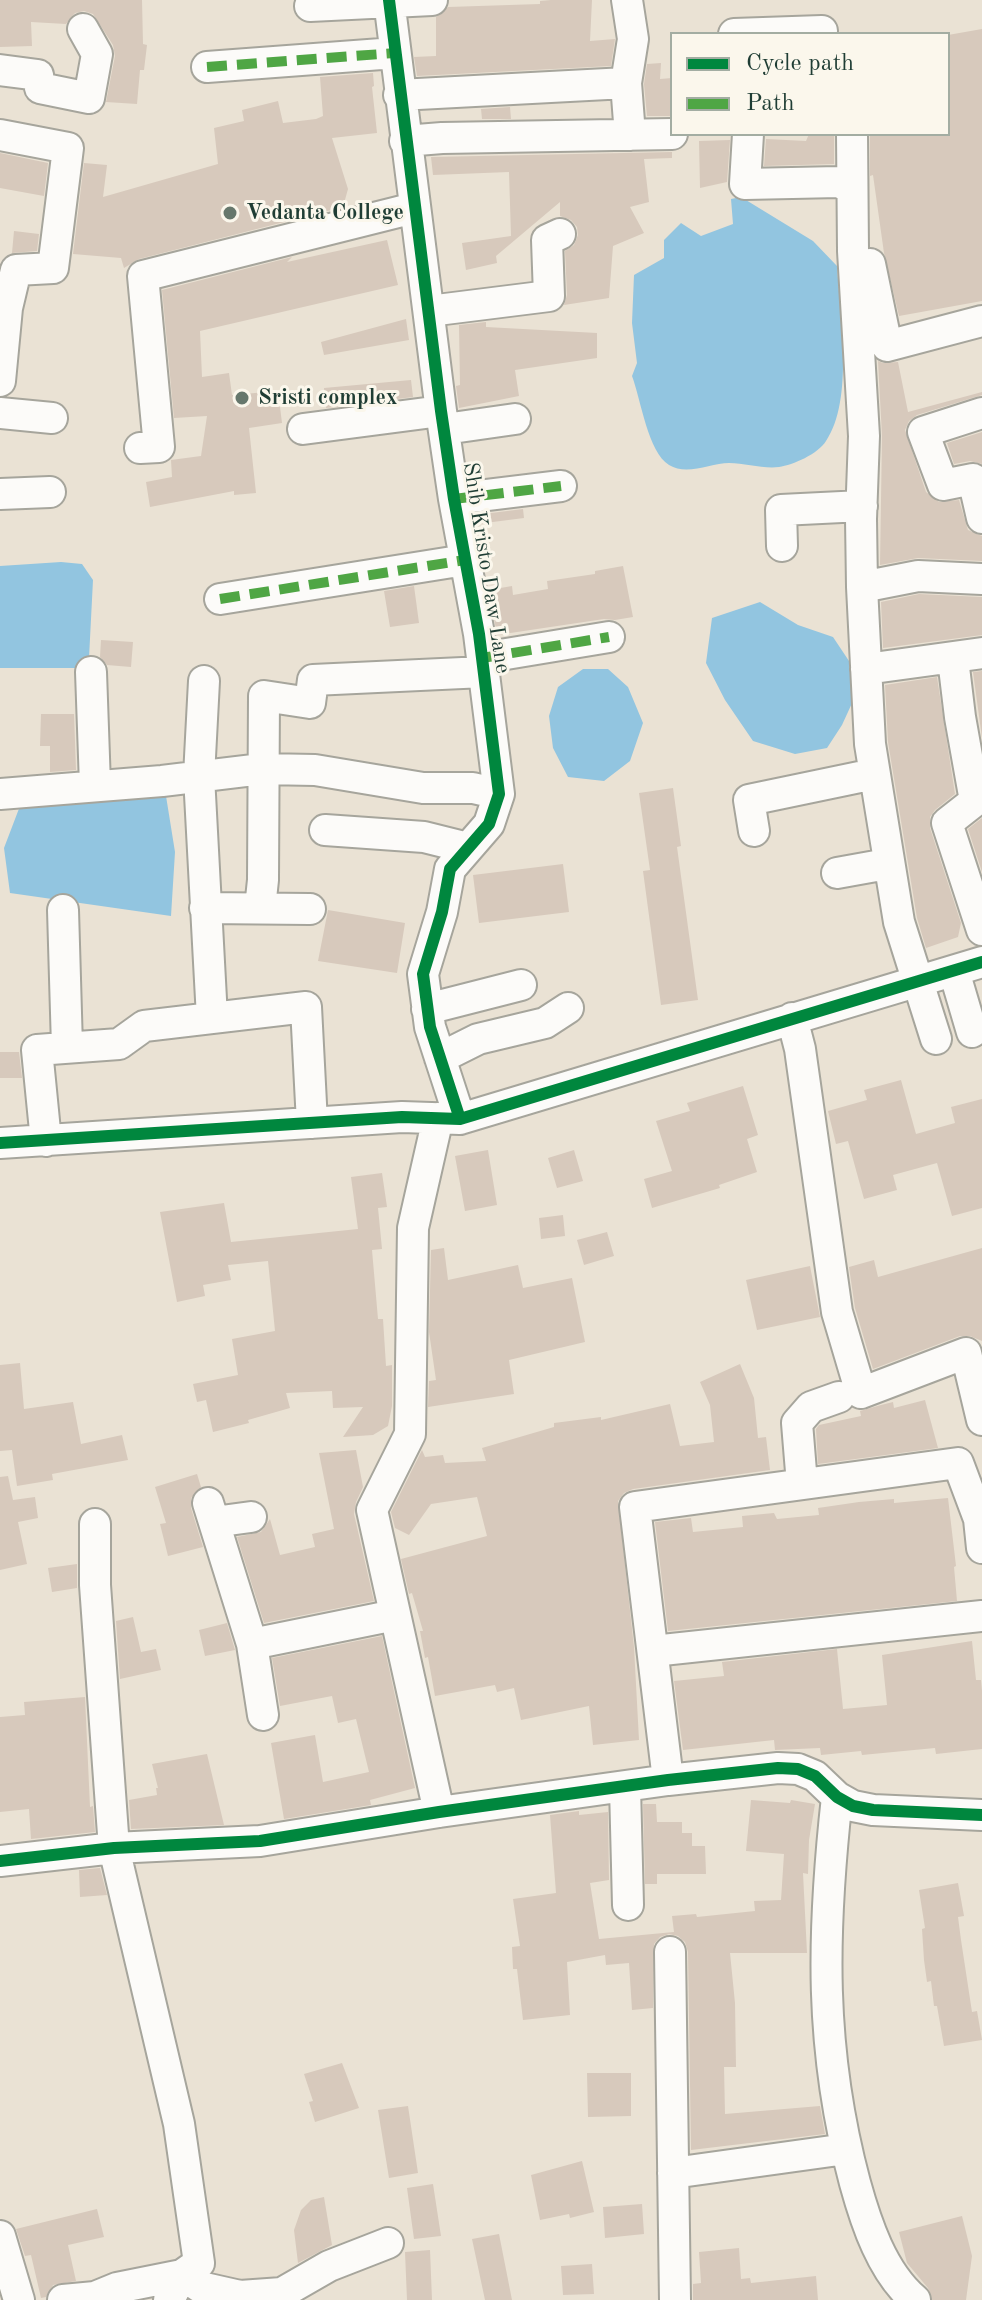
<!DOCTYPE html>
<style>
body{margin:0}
#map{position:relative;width:982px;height:2300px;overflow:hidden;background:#eae2d4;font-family:"Old Standard TT",serif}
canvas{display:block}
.legend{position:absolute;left:670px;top:32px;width:280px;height:104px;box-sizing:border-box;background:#fbf7ec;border:2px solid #a3ada2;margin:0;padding:10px 14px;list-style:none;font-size:24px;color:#1f3d34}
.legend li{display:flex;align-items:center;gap:16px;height:40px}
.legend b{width:40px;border:2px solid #a3ada2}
</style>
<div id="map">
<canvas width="982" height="2300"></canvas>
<ul class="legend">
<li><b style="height:10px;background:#00873e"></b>Cycle path</li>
<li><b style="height:10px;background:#4fa644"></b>Path</li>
</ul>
</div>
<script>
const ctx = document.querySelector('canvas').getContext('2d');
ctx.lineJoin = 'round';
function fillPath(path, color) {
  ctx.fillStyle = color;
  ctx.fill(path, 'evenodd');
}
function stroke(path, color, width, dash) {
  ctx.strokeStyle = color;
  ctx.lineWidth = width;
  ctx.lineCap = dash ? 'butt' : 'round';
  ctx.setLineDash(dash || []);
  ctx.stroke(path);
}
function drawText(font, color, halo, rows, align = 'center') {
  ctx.font = font + ' "Old Standard TT",serif';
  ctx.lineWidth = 6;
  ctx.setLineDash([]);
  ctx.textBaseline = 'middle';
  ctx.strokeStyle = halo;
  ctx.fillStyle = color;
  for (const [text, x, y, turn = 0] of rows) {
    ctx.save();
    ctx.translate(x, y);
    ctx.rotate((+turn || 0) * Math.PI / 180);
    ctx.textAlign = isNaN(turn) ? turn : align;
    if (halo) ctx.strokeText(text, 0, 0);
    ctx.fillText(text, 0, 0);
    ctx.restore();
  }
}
const water = new Path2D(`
 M741,197l72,44 24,25c3,48 17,134 -11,175 -8,13 -33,24 -47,26 -16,2 -34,-4 -50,-4 -18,0 -42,13 -60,2 -21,-13 -28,-65 -37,-89l5,-13 -5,-40 2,-48 30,-17v-18l17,-17 20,13 32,-12 -2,-25z
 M61,562l21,2 11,16 -4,78 -12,10h-77v-102z
 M760,602l38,23 35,12 16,24 4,40 -11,24 -15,23 -32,6 -42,-13 -28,-41 -19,-37 6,-45z
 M583,669h25l20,18 15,36 -13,38 -26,20 -36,-4 -15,-29 -4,-32 9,-29z
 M40,792l126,4 9,56 -4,64 -161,-23 -6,-45 16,-42z`);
const building = new Path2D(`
 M0,0h142l1,44 4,1 -3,25h-4l-3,34 -31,-2 9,-46 -2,-11 -20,-31 -9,-3 -9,2 -9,11 -35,-2 1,24 -32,1z
 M551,0h41l-2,41 25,-2 -4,27 -194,10 -3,-19 22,-1v-39l12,-10 92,-3v-3z
 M982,29v272l-83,15 -15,-63 -11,-78 -3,1v-42h78v-99z
 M661,63l-1,16 12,-1v38h-25l-3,-32 3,-20z
 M373,73l1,13 -2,1 5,46 -45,5 16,51 -5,18 -204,52 -15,9 -3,-10 -48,-4 11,-91 23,2 -4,32 115,-33 -4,-36 30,-7 -2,-11 36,-9 5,22 33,-4 7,-3 -3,-39z
 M510,107l1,12h-29l-1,-10z
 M809,134h25v30l-70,2 2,-27 40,2z
 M730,140l-3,42 -27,6 -1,-47z
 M672,152v6l-28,1 5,43 -19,5 14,26 -31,13 -4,52 -45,7 3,-10 -2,-44 9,-6 4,-10 -1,-8 -6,-7 -11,-4v-14l-64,54 1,7 -31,7 -4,-27 49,-7 -2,-64 -76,3 -2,-18z
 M0,153l48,10 -4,33 -44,-8z
 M14,231l25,3 -2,17 -25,2z
 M387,240l11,45 -198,46 2,46 27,-4 3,22 46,-4 4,32 -33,5 7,65 -22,2v-4l-84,16 -4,-25 26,-5 -1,-17 30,-4 6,-40 -33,2 -12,-128 130,-33 -5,5z
 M406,319l3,21 -85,15 -3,-13z
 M486,322v5l111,6v25l-82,12 4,26 -60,12 -3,-22 4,-1 -1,-60z
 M878,361l5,2 15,-1 10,50 74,-20v3l-65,20 -8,6 -4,9 21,62 13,10 20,-2 9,30 14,6v25l-64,-3 -38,7 2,-129z
 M411,380l2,17 -87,11 -2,-20z
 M982,432v32l-12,-3 -16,3 -7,-21z
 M523,509l1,9 -47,6 -2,-9z
 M623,566l10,51 -18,3 -11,-1 -107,16 -8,-45 23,-4 1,9 35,-6 -1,-8 48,-7v-3z
 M414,586l5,37 -29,4 -6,-36z
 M919,594l63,3v38l-99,13 -2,-46z
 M101,640l32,2 -2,25 -24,-2 -7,-8z
 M982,671v67l-9,-66z
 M937,677l18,117 -20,16 -5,7v11l31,95 -3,14 -32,11 -9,-30 -29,-176 -3,-57z
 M41,714h33l2,56 -26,2v-26h-10z
 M673,788l8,58 -4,1 21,153 -37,5 -18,-134 7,-1 -11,-77z
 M982,818v54l-14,-43z
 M563,864l6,48 -90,11 -6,-48z
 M328,910l77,13 -8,50 -79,-12z
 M0,1052h19l3,26h-22z
 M901,1080l15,54 39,-11 -4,-16 31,-8v109l-30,8 -15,-53 -44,12 4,15 -33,9 -16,-58 -12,3 -8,-33 39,-11 -3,-10z
 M743,1086l15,49 -11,4 10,33 -38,13 1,3 -68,20 -8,-29 28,-8 -16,-50 34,-10 -3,-8z
 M488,1150l9,55 -32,6 -10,-55z
 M574,1150l9,31 -26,7 -9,-30z
 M382,1173l5,34 -9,1 4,41 -10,1 6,69h5l3,47 6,-1v41l-4,20 -15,9 -30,2 20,-30 -30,1 -1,-17 -46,2 4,15 -42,12 1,3 -36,9 -7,-32 -9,2 -4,-18 45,-9 -6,-36 43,-8 -7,-70 -40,4 3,15 -28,5 2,11 -28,6 -17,-90 64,-9 7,39 127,-13 -7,-52z
 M563,1215l2,21 -24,3 -2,-21z
 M607,1232l7,24 -30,9 -7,-25z
 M444,1248l4,32 70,-15 5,23 49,-10 13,64 -76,18 5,34 -86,13 1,-26 7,-1 -7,-48 2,-82z
 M982,1248v93l-12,-5h-10l-87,33 -18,-61 -6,-41 25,-7 4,17z
 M810,1266l10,51 -63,13 -11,-50z
 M20,1363l4,46 49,-7 8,42 41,-9 6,25 -76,14 1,6 -36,6 -5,-36 -12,1v-86z
 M740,1364l14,34 4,40 8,-1 4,33 -137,19 -9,4 -6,8 16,146 5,93 -46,5 -4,-39 -68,14 -7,-32 -17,4 -2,-7 -60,11 -7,-39 -3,1 -5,-27h3l-11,-38 -3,1 -8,-35 86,-23 -10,-39 -46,7 -22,31 -14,-7 -4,-16 31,-62 3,7 18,-2 2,8 41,-2 -4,-13 72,-21v-4l47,-6v3l69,-16 10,42 34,-4 -4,-37 -10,-23z
 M925,1400l13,48 -120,16 -2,-35 3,-4 42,-9 -1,-5 21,-6 12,-3 1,6z
 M356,1450l7,37 -7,15 -2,12 20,87 -110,22 -27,-86 24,-5 9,-13 10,36 35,-8 -3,-13 22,-5 -15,-76z
 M197,1474l4,13 -10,11v10l12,39 -35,9 -8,-32 6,-1 -11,-36z
 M8,1476l5,24 22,-3 3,21 -20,4 9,42 -27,6v-93z
 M948,1498l8,68 -2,1 3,34 -289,30 -13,-109 36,-4 2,14 50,-5 -1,-11 32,-3 3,6 42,-4 -1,-7 41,-6 35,-3v4z
 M77,1564v24l-25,4 -4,-24z
 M133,1617l8,35 15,-3 5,21 -41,9 -4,-58z
 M227,1623l8,27 -30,6 -6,-26z
 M382,1636l33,152 -45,12 1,5 -87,14 -13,-76 44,-8 8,47 46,-10 -13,-53 -18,4 -6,-27 -52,10 -8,-48z
 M972,1641l4,39h5l1,11v58l-46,5 -1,-6 -73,7 -1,-4 -40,4 -1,-7 -45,2 -1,-10 -91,10 -9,-69 50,-5 -2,-14 115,-13 6,60 44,-4 -5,-50z
 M85,1697l5,110 3,-1 2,26 -64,7 -2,-30 -29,3v-95l25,-2 -1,-13z
 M207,1754l17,71 -93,4 -2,-29 28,-5 -1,-7h2l-6,-24z
 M751,1800l39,3 1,-3 24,4 -6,36 -1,34 -5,-1 4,80h-77l5,50 1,64h-12l1,47 95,-8 5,28 -134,16 -3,-198 -3,-10 -7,-6 -9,-2 -9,3 -6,7 -1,64 -21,2 -3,-47 -23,2 -1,-10 -38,7 3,53 -47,5 -6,-51h-4l-1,-22 8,-1 -7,-47 43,-6 -6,-78 29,-4v4l29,-3 1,68 -19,3 9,56 75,-7 -2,-16 24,-2 1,3 58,-6 -1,-10 27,-1 3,-46 -38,-3z
 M643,1804h13l1,18h25v11h10v13h13l1,28h-49v10h-12z
 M100,1868l7,27 -27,2 -1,-27z
 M958,1883l6,33 -6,1 3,23 11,72 5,-1 5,29 -38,6 -7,-40h-3l-3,-25 -4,1 -3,-22 -2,-31 3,-1 -6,-38z
 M342,2063l17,45 -44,14 -6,-20 4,-1 -9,-27z
 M587,2073h44v43l-43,1z
 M408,2106l10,67 -29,5 -11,-68z
 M582,2161l12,51 -24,6 -1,-4 -29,6 -9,-45z
 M433,2184l8,52 -27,3 -7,-51z
 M324,2197l8,48 -34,18 -4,-33 7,-20 10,-10z
 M642,2204l2,30 -39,4 -2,-31z
 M97,2209l7,28 -36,8 8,36 -23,4 -7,12 -5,1 -10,-43 -6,1 -9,-27z
 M962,2216l10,40 -6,44h-34l-4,-12 -21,-25 -8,-31z
 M499,2234l13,66h-27l-13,-61z
 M739,2248l2,31 9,-1 1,5 65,-7 2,24h-125v-16l8,-1 -2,-31z
 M430,2250l2,50h-25l-2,-48z
 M592,2264l2,30 -31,1 -2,-29z`);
const minor = new Path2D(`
 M389,0l52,411 13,88 25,135 20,160 -10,30 -39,45 -8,43 -19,62 7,53 30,92
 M627,0l6,39 -7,44 4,52
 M310,6l122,-6
 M734,34l88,-3
 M207,67l188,-14
 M0,70l38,5 2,13 49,10 8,-44 -14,-25
 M399,95l227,-12
 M748,134l-3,50 94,-2 12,6
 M852,134l1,117 11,185 -3,83 1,68 8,157 29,178 37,117
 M0,135l68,13 -15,120 -37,2 -9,38 -7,73
 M405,141l37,-3 230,-4
 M870,264l17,82 95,-25
 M429,311l120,-15 -2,-56 13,-6
 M0,413l52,5
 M982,413l-59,19 20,53 30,-6 9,39
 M303,429l138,-18
 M445,429l70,-10
 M140,448l19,-1 -16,-171 271,-68
 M0,494l50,-2
 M454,499l107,-13
 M782,546l-1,-36 81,-4
 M862,587l56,-11 64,3
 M220,599l245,-39
 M482,658l127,-21
 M953,659l7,58 15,84 -28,22 35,107
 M866,669l116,-16
 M91,672l4,113
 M204,681l-5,95 13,242 94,-11 6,116
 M0,794l162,-13 100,-12 53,1 108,18h50l26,6
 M325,830l99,7 44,11
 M754,831l-5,-31 125,-26
 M837,873l50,-9
 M205,908l105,1
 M260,908l3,-28 1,-184 46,7 3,-23 171,-8
 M63,910l4,137
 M954,971l18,61
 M427,1009l94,-24
 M792,1018l8,31 37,263 24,81 105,-40 16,67
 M440,1058l38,-19 67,-16 23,-15
 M438,1118l-25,110 -3,206 -38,76 67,302
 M46,1141l-9,-91 82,-6 25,-18 68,-8
 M0,1143l402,-26 58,2 522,-157
 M802,1484l-5,-61 14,-16 28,-10
 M208,1503l44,141 11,71
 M214,1522l37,-5
 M95,1524v61l19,263 65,276 20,139 -17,12 -13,25
 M252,1644l143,-29
 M653,1651l329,-35
 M668,1780l-33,-273 323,-44 21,56 3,29
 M625,1787l3,118
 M837,1797c-15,136 -18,252 18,386 11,40 27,89 60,117
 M0,1861l114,-13 146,-7 179,-29 229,-32 110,-12 20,1 17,7 22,21 16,9 20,4 109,5
 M670,1952l5,348
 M673,2173l173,-24
 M0,2236l19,64
 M63,2300l32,-3 22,-9 65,-13 18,12 40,9 42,-3 47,-27 59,-23`);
const quiet = new Path2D(`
 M207,67l188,-14
 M454,499l107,-13
 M220,599l245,-39
 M482,658l127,-21`);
const cycleway = new Path2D(`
 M389,0l52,411 13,88 25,135 20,160 -10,30 -39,45 -8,43 -19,62 7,53 30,92
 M0,1143l402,-26 58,2 522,-157
 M0,1861l114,-13 146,-7 179,-29 229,-32 110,-12 20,1 17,7 22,21 16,9 20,4 109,5`);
const markers = [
 [230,213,8,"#66776c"],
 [242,398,8,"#66776c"]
];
const poiNames = [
 ["Vedanta College",246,213],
 ["Sristi complex",258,398]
];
const streetNames = [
 ["Shib Kristo Daw Lane",486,568,81]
];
fillPath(water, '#92c5e0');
fillPath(building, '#d7c9bc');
stroke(minor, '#a6a59c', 34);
stroke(minor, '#fcfbf9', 30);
stroke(quiet, '#4fa644', 10, [20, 10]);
stroke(cycleway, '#00873e', 12);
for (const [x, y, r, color] of markers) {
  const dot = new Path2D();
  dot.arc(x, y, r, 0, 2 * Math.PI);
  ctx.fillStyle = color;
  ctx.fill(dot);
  stroke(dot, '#fbf7ec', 3);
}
drawText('bold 22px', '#1f3d34', '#fbf7ec', poiNames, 'left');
drawText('22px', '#1f3d34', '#fbf7ec', streetNames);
</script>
